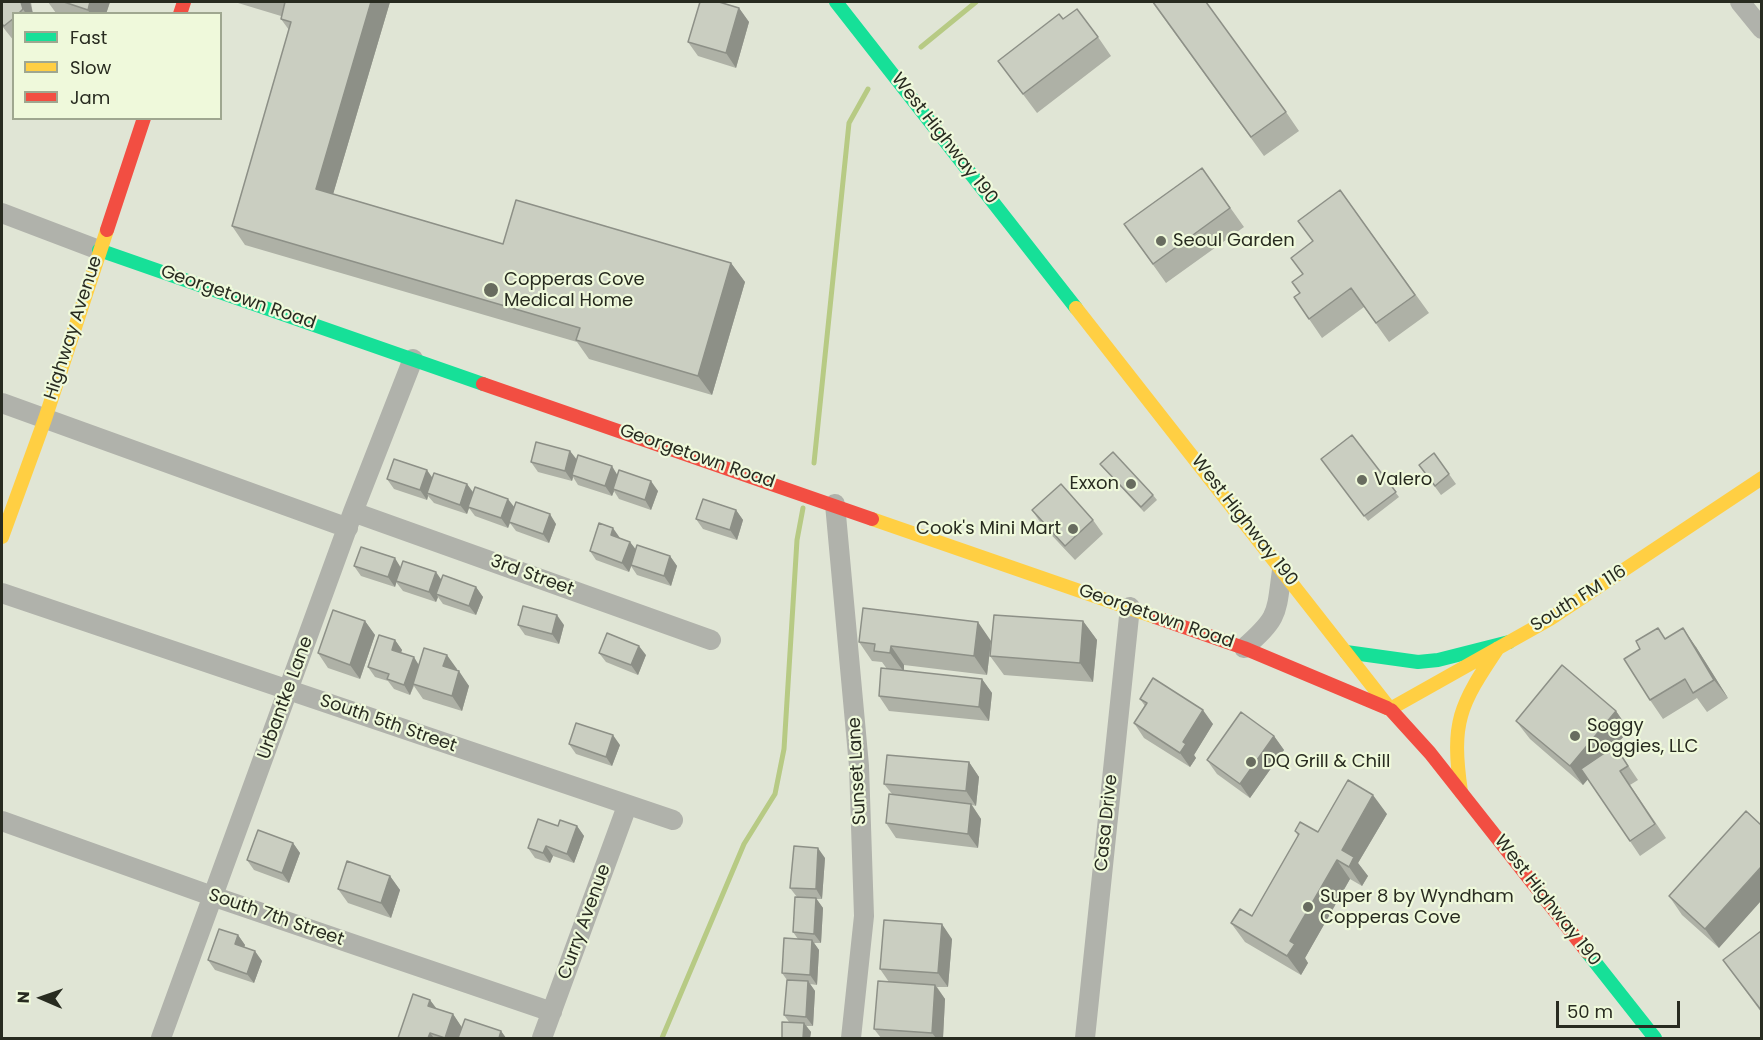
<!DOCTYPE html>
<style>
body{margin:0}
#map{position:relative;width:1763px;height:1040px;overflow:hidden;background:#e0e5d5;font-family:Poppins,sans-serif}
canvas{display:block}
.frame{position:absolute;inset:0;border:3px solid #282b20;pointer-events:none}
.legend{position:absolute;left:12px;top:12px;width:210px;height:108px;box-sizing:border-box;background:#eff9db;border:2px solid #9fa790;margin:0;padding:8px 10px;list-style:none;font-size:18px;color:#282b20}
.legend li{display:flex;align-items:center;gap:12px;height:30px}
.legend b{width:30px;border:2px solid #9fa790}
.north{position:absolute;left:12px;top:968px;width:60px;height:60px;-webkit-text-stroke:4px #eff9db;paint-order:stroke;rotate:272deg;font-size:16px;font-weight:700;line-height:24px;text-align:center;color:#282b20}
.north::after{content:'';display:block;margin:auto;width:21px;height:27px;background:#282b20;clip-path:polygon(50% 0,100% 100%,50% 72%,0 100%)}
.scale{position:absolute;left:1556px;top:1001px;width:124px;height:27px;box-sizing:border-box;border:3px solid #282b20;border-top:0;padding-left:8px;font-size:18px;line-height:21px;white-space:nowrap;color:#282b20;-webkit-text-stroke:4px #eff9db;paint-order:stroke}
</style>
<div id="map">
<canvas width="1763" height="1040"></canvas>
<div class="frame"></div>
<ul class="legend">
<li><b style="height:8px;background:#16e098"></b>Fast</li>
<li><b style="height:8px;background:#ffcf43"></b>Slow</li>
<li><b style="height:8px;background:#f24e42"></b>Jam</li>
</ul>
<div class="north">N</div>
<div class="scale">50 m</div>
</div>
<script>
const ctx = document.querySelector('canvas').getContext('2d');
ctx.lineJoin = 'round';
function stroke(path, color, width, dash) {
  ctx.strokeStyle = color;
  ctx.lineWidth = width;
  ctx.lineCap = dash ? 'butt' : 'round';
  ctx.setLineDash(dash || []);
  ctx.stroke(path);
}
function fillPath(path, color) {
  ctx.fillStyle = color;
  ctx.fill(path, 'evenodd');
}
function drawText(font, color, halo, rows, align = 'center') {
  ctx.font = font + ' Poppins,sans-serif';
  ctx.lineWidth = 4.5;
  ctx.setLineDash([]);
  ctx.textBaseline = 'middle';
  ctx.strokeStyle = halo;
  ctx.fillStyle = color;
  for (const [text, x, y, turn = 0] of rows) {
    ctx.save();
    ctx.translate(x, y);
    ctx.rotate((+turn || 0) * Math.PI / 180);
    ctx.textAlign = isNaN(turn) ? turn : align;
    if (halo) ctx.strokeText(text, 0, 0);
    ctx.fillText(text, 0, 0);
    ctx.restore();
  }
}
const stream = new Path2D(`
 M921,47l55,-45
 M814,463l35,-340 19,-34
 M662,1038l82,-194 31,-50 9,-45 13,-209 6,-32`);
const street = new Path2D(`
 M1740,2l22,27
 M2,213l97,37
 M2,403l346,125
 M835,504l24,262 5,150 -13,122
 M353,512l358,128
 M2,593l671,227
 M1244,648c35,-31 32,-33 38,-78
 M2,821l210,75 340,116
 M161,1038l192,-526 60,-153
 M542,1038l85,-232
 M1085,1038l45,-431`);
const fast = new Path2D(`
 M836,2l240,306
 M99,250l384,134
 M1346,652l72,10 20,-2 71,-18
 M1587,952l68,86`);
const slow = new Path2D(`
 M1076,308l315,402
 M872,519l283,98
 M2,537l43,-118 62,-189
 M1387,708l3,1 160,-90 212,-141
 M1461,792c-10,-70 -2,-86 37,-144`);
const jam = new Path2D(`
 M180,14l4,-12
 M107,230l37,-112
 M483,384l389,135
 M1155,617l89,31 143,60
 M1391,710l39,43 157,199`);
const wall = new Path2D(`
 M2,2h29l2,12h-19v27l-12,-15z
 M48,2h62l-4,12 -50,-1z
 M237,2h153l-57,192 170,50 228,19 14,19 -33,113 -123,-36 -12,-17 -332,-97 -13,-19 57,-196 -8,-11v-3l-43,-13z
 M1152,2l134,110 13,19 -35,25z
 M739,8l10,14 -13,46 -38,-12 -10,-14z
 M1063,19l35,18 13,19 -74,57 -39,-52z
 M1202,168l42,59 -78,56 -42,-59z
 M1340,190l89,123 -40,29 -25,-35 -42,31 -28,-41 6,-4 2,-18 11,-33z
 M1352,435l47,62 -31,24 -47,-62z
 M570,451l7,9 81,31 -7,19 -32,-11 -5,-8 -2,5 -34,-11 -5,-8 -1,4 -34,-9 -7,-10z
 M1434,453l22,31 -15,11 -22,-30z
 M1100,464l53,31 4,5 -13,12 -40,-43z
 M432,477l35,7 6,8 83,32 -7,19 -33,-12 -6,-8 -2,5 -33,-12 -6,-8 -2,6 -33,-11 -6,-7 -1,4 -33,-11 -7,-10z
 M736,510l7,10 -6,20 -34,-11 -7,-10z
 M1032,510l61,10 10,14 -28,26 -33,-35z
 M620,538l10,4 6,8 34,6 7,10 -6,20 -34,-11 -6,-9 -2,6 -33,-12 -6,-9z
 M354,566l47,1 40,13 35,7 7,10 -7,18 -33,-11 -5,-7 -2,5 -33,-11 -7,-9 -1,5 -34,-11z
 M365,621l10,14 -15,44 -32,-11 -10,-15z
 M1083,621l14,19 -4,42 -89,-7 -14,-19z
 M518,625h46l-5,19 -34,-9z
 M1666,639l30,8 32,51 -21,14 -10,-14 -34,21 -13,-19z
 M395,640l7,10 -1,3 18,12 38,4 -1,1 13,16 -7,25 -39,-12 -9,-13 -4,9 -16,-6 -6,-8 -13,-4 -7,-10z
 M991,641l-4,34 -83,-10v6l78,8 10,14 -3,28 -100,-10 -10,-15 8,-27 -5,-7 -10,-1 -13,-19z
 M599,653l47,2 -8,20 -32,-13z
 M1140,699l73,25 -19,31 2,3 -6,9 -46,-29 -10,-15 11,-17z
 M1616,711l13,19 -14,16 23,34 -8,5 36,53 -26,18 -52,-77 -5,6 -53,-46 -14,-18z
 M1274,736l10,14 -34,48 -33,-24 -10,-14z
 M569,744l51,1 -8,21 -36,-12z
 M969,762l10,15 -3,29 -4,-1 9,14 -3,29 -82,-10 -10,-15 6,-29 -8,-10z
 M1746,811l-27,137 -37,-33 -13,-19z
 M1387,814l-29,49 10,13 -6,10 -12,-7 -45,79 3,5 -7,12 -56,-33 -14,-19 21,-7 46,-80 -3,-5 23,1z
 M558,826h19l7,10 -10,27 -21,-7 -3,7 -15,-5 -7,-10z
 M293,843l7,10 -11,30 -35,-13 -7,-10z
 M825,858l-3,41h-6l7,9 -2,35h-7l5,7 -2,35 -7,-1 5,7 -2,35h-7l5,6 -1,6h-28l7,-16 -5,-7 3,-35 -5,-7 16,-34 -5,-7 4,-35 -7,-9z
 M390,876l10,14 -9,28 -43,-15 -10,-14z
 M1761,931v81l-38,-52z
 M238,935l7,10 -1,2 18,14 -8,22 -39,-13 -7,-10z
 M952,939l-4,48h-11l8,12 -2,39h-62l-7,-9 15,-47 -9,-13z
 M430,1000l7,9 16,5 9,14 39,3 5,7h-108z`);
const shadedWall = new Path2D(`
 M21,2h9l3,12h-7l-3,-5z
 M90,2h20l-4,12h-16l-2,-4z
 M371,2h19l-61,206 -13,-19z
 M739,8l10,14 -13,46 -10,-15z
 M731,263l14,19 -33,113 -14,-19z
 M570,451l7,9 -5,15 1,2 -1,4 -7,-10z
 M612,466l6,10 -5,13 1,2 -2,5 -7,-10z
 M427,470l7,10 -7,13 1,3 -1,4 -7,-10z
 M651,481l7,10 -7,19 -6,-10z
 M467,484l7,10 -6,13 1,1 -2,6 -7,-9z
 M508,499l7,9 -7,20 -7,-10z
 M736,510l7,10 -6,20 -7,-10z
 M550,514l6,10 -7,19 -6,-9z
 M613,528l7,10 -9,-3z
 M630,542l7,9 -8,21 -7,-9z
 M670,556l7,10 -6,20 -7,-10z
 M395,558l6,10 -6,19 -7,-10z
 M436,572l7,10 -7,12 2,3 -2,5 -7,-10z
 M476,587l7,10 -7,18 -7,-9z
 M557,615l7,10 -5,19 -7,-10z
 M365,621l10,14 -15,44 -10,-14z
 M1083,621l14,19 -4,42 -13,-19z
 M978,622l13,19 -4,34 -13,-19z
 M1683,628l13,19 32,51 -14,-18z
 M395,640l7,10 -4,9 -6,-9z
 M639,646l7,9 -8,20 -7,-10z
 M891,646l13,19v7l-14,-19z
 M447,655l10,14 -4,11 -10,-14z
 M414,657l6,10 -10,28 -6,-10z
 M459,671l10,15 -7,25 -10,-15z
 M982,679l10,14 -3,28 -10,-14z
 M1203,710l10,14 -19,31 2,3 -6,9 -10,-14 3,-11z
 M1616,711l13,19 -46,55 -13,-19z
 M613,735l7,10 -8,21 -6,-9z
 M1274,736l10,14 -34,48 -10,-14z
 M969,762l10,15 -3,29 -10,-15z
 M1373,795l14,19 -29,49 10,13 -6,10 -13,-19 -7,-17z
 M971,804l10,15 -3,29 -10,-14z
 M577,826l7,10 -10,27 -7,-9z
 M293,843l7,10 -11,30 -7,-10z
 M546,846l7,10 -3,7 -7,-10z
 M818,848l7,10 -3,41 -6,-10z
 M1337,860l13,19 -45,79 3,5 -7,12 -14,-19 3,-15z
 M1761,867v34l-42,47 -14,-19z
 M390,876l10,14 -9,28 -10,-15z
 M816,898l7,10 -2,35 -7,-9z
 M942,924l10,15 -4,48 -10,-14z
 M238,935l7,10 -3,9 -7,-10z
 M812,940l7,10 -2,35 -7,-10z
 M255,951l7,10 -8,22 -7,-9z
 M808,981l7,10 -2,35 -7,-9z
 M935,985l10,14 -2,39h-7l-4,-5z
 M430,1000l11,15 -13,-9z
 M453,1014l10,15 -3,9h-15z
 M804,1023l7,9 -1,6h-7z
 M501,1031l5,7h-7z
 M430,1033l4,5h-6z`);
const building = new Path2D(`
 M2,2h19l2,7 -5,5h-4v4l-10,8 -2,-2z
 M64,2h26l-2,8z
 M283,2h88l-55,187 187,55 13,-44 215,63 -33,113 -122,-36 4,-12 -348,-102 59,-204 -10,-3 4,-17z
 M700,2h19l20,6 -13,45 -38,-11z
 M1153,2h53l80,110 -35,25z
 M1077,9l21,28 -75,57 -25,-33 61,-47 4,5z
 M1202,168l28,40 -77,56 -29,-40z
 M1340,190l75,105 -39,28 -25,-35 -42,31 -15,-22 6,-4 -8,-11 11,-8 -12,-16 22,-17 -15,-20z
 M1352,435l44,57 -32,24 -43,-57z
 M536,442l34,9 -5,20 -34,-9z
 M1113,452l40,43 -12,12 -41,-43z
 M1434,453l15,21 -14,12 -16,-21z
 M578,455l34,11 -7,20 -33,-11z
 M394,459l33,11 -7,20 -33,-11z
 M619,470l32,11 -6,19 -32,-11z
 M434,473l33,11 -7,21 -33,-12z
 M1061,484l32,36 -28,26 -33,-36z
 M475,487l33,12 -7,19 -33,-11z
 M703,499l33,11 -6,20 -34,-11z
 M516,502l34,12 -7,20 -34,-12z
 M599,523l14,5 -2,7 19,7 -8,21 -32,-12z
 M637,545l33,11 -6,20 -33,-11z
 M361,547l34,11 -7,19 -34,-11z
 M403,561l33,11 -7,20 -33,-11z
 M443,575l33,12 -7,19 -33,-12z
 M523,606l34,9 -5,19 -34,-9z
 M863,608l115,14 -4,34 -83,-10 -1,7 -16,-2 1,-7 -16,-2z
 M333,610l32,11 -15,44 -32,-12z
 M994,615l89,6 -3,42 -90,-7z
 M1658,628l7,11 18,-11 31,52 -21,13 -8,-14 -35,21 -26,-41 16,-10 -4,-8z
 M607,633l32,13 -8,19 -32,-12z
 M379,635l16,5 -3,10 22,7 -10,28 -17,-6 2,-5 -21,-7z
 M424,648l23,7 -4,11 16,5 -7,25 -39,-12z
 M1562,665l54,46 -46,55 -54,-45z
 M881,668l101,11 -3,28 -100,-11z
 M1153,678l50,32 -20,32 3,2 -6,9 -46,-30 13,-20 -7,-4z
 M1241,712l33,24 -34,48 -33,-24z
 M576,723l37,12 -7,22 -37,-13z
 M1615,746l13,20 -8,5 35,53 -25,17 -49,-72z
 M887,755l82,7 -3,29 -82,-7z
 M1348,780l25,15 -31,55 12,7 -5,10 -12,-7 -47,81 5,3 -8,12 -56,-33 9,-14 12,7 47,-82 -4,-3 5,-9 18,10z
 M889,794l82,10 -3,30 -82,-11z
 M1746,811l15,14v42l-56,62 -36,-33z
 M538,819l20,7 2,-6 17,6 -10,28 -21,-8 -3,7 -15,-5z
 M258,830l35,13 -11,30 -35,-13z
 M794,846l24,2 -2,41 -26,-1z
 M347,861l43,15 -9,27 -43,-14z
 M795,897l21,1 -2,36 -21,-2z
 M884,920l58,4 -4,49 -58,-4z
 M219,929l19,6 -3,9 20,7 -8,23 -39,-14z
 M1761,931v79l-38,-50z
 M784,938l28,2 -2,35 -28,-2z
 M787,980l21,1 -2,36 -22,-2z
 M878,981l57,4 -3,48 -58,-4z
 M413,994l17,6 -2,6 25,8 -8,24 -15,-5 -2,5h-30z
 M465,1019l36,12 -2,7h-41z
 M782,1022l22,1 -1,15h-21z`);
const markers = [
 [1161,241,6,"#686c5f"],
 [491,290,8,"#686c5f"],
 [1362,480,6,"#686c5f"],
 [1131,484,6,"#686c5f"],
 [1073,529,6,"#686c5f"],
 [1575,736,6,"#686c5f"],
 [1251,762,6,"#686c5f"],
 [1308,907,6,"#686c5f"]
];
const streetNames = [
 ["West Highway 190",944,139,52],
 ["Georgetown Road",238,298,19],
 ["Highway Avenue",74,328,-72],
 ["Georgetown Road",697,457,19],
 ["West Highway 190",1244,521,52],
 ["3rd Street",532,576,20],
 ["South FM 116",1579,599,-32],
 ["Georgetown Road",1156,617,19],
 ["Urbantke Lane",286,698,-70],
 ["South 5th Street",388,724,19],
 ["Sunset Lane",858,771,-93],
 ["Casa Drive",1107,823,-84],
 ["West Highway 190",1547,901,52],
 ["South 7th Street",276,918,19],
 ["Curry Avenue",585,922,-70]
];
const poiNames = [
 ["Seoul Garden",1173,241],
 ["Copperas Cove",504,280],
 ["Medical Home",504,301],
 ["Valero",1374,480],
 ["Exxon",1119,484,"right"],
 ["Cook's Mini Mart",1061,529,"right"],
 ["Soggy",1587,726],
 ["Doggies, LLC",1587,747],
 ["DQ Grill & Chill",1263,762],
 ["Super 8 by Wyndham",1320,897],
 ["Copperas Cove",1320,918]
];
stroke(stream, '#b7ca84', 5);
stroke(street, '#b0b2ab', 20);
stroke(fast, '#16e098', 14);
stroke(slow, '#ffcf43', 14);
stroke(jam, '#f24e42', 14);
fillPath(wall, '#aeb1a6');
fillPath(shadedWall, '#8d9087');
fillPath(building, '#cacec1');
stroke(building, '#8d9087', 1.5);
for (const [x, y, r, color] of markers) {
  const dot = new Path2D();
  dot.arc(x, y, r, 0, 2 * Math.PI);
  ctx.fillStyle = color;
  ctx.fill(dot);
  stroke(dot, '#eff9db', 2);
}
drawText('18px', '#282b20', '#eff9db', streetNames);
drawText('18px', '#282b20', '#eff9db', poiNames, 'left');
</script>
